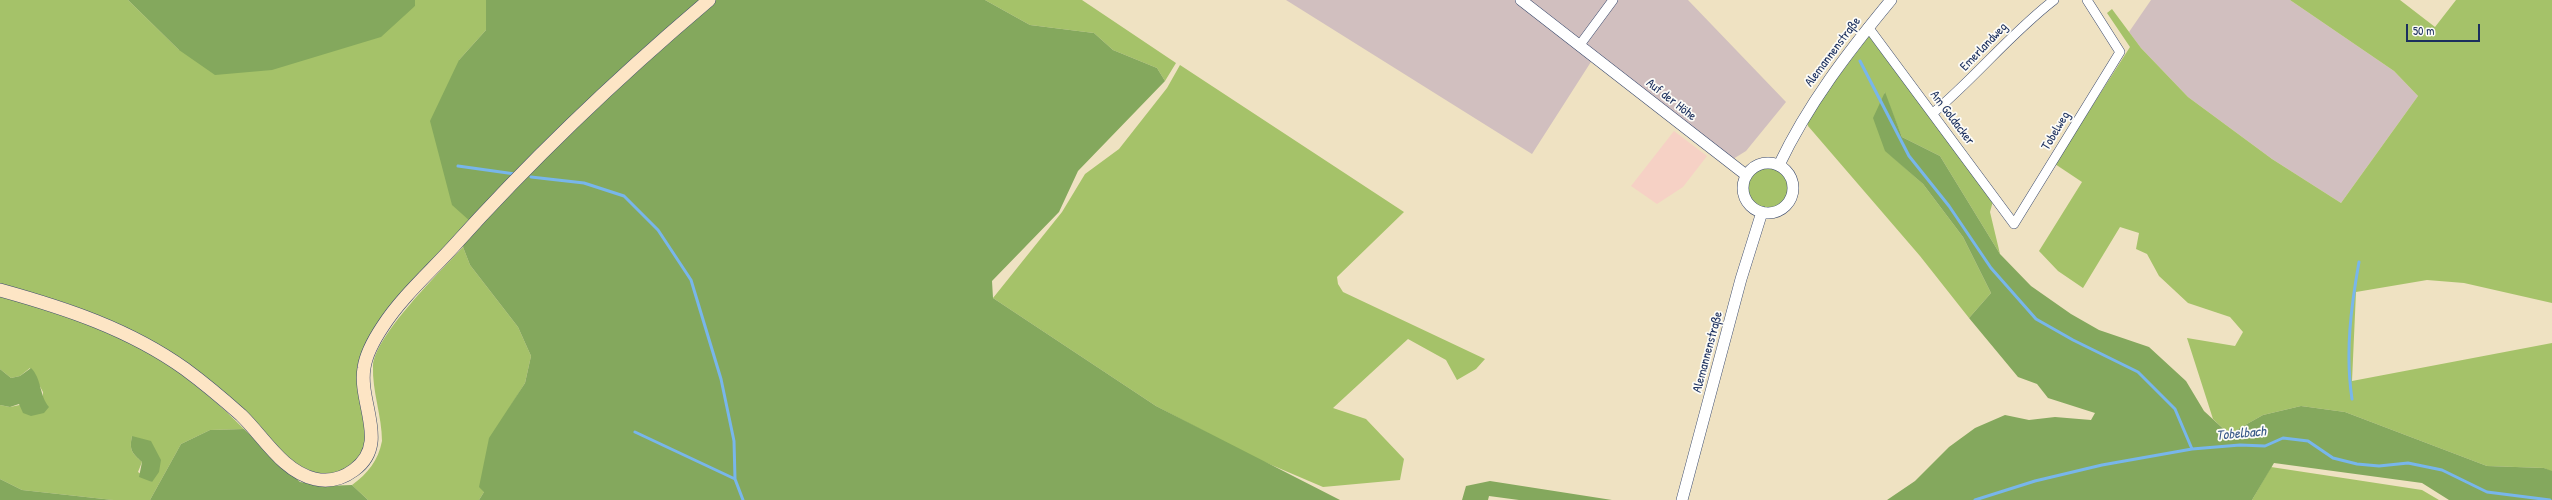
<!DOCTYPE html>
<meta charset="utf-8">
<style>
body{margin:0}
#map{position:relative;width:2552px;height:500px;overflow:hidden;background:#efe2c2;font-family:"Patrick Hand",sans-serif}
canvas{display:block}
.scale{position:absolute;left:2406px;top:24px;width:74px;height:18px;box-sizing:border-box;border:2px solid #1b2f5e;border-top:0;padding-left:5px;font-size:12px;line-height:14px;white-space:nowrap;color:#1b2f5e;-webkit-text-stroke:3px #fdfcf7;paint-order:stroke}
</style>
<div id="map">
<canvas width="2552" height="500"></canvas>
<div class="scale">50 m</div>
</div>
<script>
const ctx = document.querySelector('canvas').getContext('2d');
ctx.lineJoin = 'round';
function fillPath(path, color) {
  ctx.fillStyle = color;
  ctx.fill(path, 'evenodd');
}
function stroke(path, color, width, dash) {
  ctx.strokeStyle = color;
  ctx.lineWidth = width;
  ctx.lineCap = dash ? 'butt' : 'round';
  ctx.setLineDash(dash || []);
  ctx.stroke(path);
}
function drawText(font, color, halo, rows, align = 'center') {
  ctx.font = font + ' "Patrick Hand",sans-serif';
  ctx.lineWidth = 3.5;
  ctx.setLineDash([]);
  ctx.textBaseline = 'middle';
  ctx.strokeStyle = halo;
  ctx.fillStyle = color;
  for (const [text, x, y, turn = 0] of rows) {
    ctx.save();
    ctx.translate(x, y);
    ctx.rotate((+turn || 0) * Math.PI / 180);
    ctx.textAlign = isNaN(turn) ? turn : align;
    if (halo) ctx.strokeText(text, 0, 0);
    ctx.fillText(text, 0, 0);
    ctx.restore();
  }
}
const built = new Path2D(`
 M1674,131l33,25 -24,31 -26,17 -26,-18z`);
const industrial = new Path2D(`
 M1286,0h402l98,102 -40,49 -13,8 -137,-105 -64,100z
 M2151,0h139l104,71 24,25 -77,107 -69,-44 -84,-62 -47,-49 -12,-16z`);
const green = new Path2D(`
 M0,0h128l51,50 236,-44v-6h71v30l-27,30 12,162 -100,115 -6,110 -7,12 -10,9 -13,6 -13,1 -26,-10 -39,-40 -151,-105 -40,-17 -66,-18z
 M985,0h97l94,63 -11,18 -8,-13 -44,-18 -19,-17 -64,-8z
 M2290,0h110l35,27 21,-27h96v303l-88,-20 -37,-3 -71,12 -4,89 200,-38v129l-8,-4 -57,-2 -142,-54 -44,-6 -38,9 -34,19 -16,-15 -26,-81 48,8 8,-14 -13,-15 -42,-14 -29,-27 -12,-22 -11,-5 3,-16 -19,-6 -37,61 -25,-17 -19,-20 43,-69 -27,-18 75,-117 -23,-34 5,-4 29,39 47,49 84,62 69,44 77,-107 -24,-25z
 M1869,36l124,165 -3,11 10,42 -60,-98 -38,-19 -18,-45 1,58 38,34 40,53 28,56 -22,25 -49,-62 -112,-130 -1,-8z
 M1180,65l224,147 -67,65 1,7 5,8 142,67 -9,10 -19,11 -11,-20 -38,-21 -75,69 33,11 38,40 -4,21 -77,7 -68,-29 -99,-52 -163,-108 69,-86 23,-38 34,-25 48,-61z
 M1747 188a21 21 0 1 1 42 0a21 21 0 1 1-42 0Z
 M463,247l7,18 48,62 13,29 -6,27 -15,24 -26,85 -5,8h-111l-16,-15c16,-12 26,-24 30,-44 0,-25 -10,-50 -9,-75 2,-31 68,-95 90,-119z
 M0,294c27,8 59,13 85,25 61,27 112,62 159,110l-34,1 -29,14 -31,56h-37l-91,-10 -22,-11v-74l10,2 33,-7v-8l-13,-24 -10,8 -9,2 -11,-9zM132,436l20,46 -14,-10 4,-10c-10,-9 -13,-12 -10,-26z
 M2271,467l151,23 17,10h-187z`);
const forest = new Path2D(`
 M128,0h287v6l-34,31 -109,33 -57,5 -36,-25z
 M486,0h499l45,25 64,8 19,17 44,18 8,13 -87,90 -19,41 -67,69 1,17 163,108 184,94h-861l5,-8 -5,-5 10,-49 36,-55 6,-27 -13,-29 -48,-62 -7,-18 8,-25 -19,-17 -22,-84 29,-61 27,-30z
 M1885,92l17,45 38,19 60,98 31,32 40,28 28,16 50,17 37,34 18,30 25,23 34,-19 38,-9 44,6 142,54 57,2 8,3v29h-103l-27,-17 -148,-20 -22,37h-365l28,-19 34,-34 26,-19 30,-13 24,5 26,-3 36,3 4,-7 -47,-15 -11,-14 -19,-7 -49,-59 22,-25 -28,-56 -40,-53 -38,-33 -12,-33z
 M31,368c11,11 8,27 18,39l-5,6 -13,3 -8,-3 -4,-9 -9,3 -10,-2v-36l11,9 9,-2z
 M244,429l56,53 25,4 27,-1 16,15h-218l31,-56 29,-14z
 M132,436l19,5 10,19 -2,12 -7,10 -13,-5 3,-15c-10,-9 -13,-12 -10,-26z
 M0,479l22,11 91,10h-113z
 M1490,481l122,19h-93l-30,-4 -1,4h-26l4,-14z`);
const stream = new Path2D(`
 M1860,61l49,95 40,50 42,62 45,51 37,21 65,32 37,37 17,40
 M458,166l57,8
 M531,177l53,6 40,13 34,34 33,50 30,99 13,62 1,38 8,21
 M2352,399c-7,-46 -1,-92 7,-137
 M635,432l100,47
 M1975,500l60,-19 67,-16 90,-16 48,-4 25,1 18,-8 25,3 25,17 24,6 22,2 29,-3 34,7 45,22 63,8`);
const minor = new Path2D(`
 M1868,27l146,197 106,-172 -33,-52
 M1579,46l34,-46
 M1933,113c43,-36 77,-79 121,-113`);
const tertiary = new Path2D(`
 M1521,0l225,175
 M1743 188a25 25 0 1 1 50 0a25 25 0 1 1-50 0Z
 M1779,165c29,-61 69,-113 112,-165
 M1682,500l59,-221 21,-67`);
const secondary = new Path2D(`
 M0,290c65,18 129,39 185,79 19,14 38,30 56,46 22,21 42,57 74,64 14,3 27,0 39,-9 36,-26 4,-67 10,-102 2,-14 11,-30 19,-42 18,-28 46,-53 69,-78 79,-88 166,-171 257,-248`);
const streetNames = [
 ["Emerlandweg",1984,47,-46],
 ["Alemannenstraße",1833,52,-53],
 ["Auf der Höhe",1671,100,38],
 ["Am Goldacker",1952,118,53],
 ["Tobelweg",2056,131,-59],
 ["Alemannenstraße",1708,352,-75]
];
const waterNames = [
 ["Tobelbach",2241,434,-5]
];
fillPath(built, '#f6d1c5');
fillPath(industrial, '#d1bfbf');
fillPath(green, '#a5c269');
fillPath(forest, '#84a85d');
stroke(stream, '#78b6eb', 3);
stroke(minor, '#3b4a6d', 10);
stroke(tertiary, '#3b4a6d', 12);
stroke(secondary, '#3b4a6d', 14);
stroke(minor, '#fff', 9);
stroke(tertiary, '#fff', 11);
stroke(secondary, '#fde5c5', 13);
drawText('13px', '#1b2f5e', '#fdfcf7', streetNames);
drawText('italic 14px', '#375888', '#fdfcf7', waterNames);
</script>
